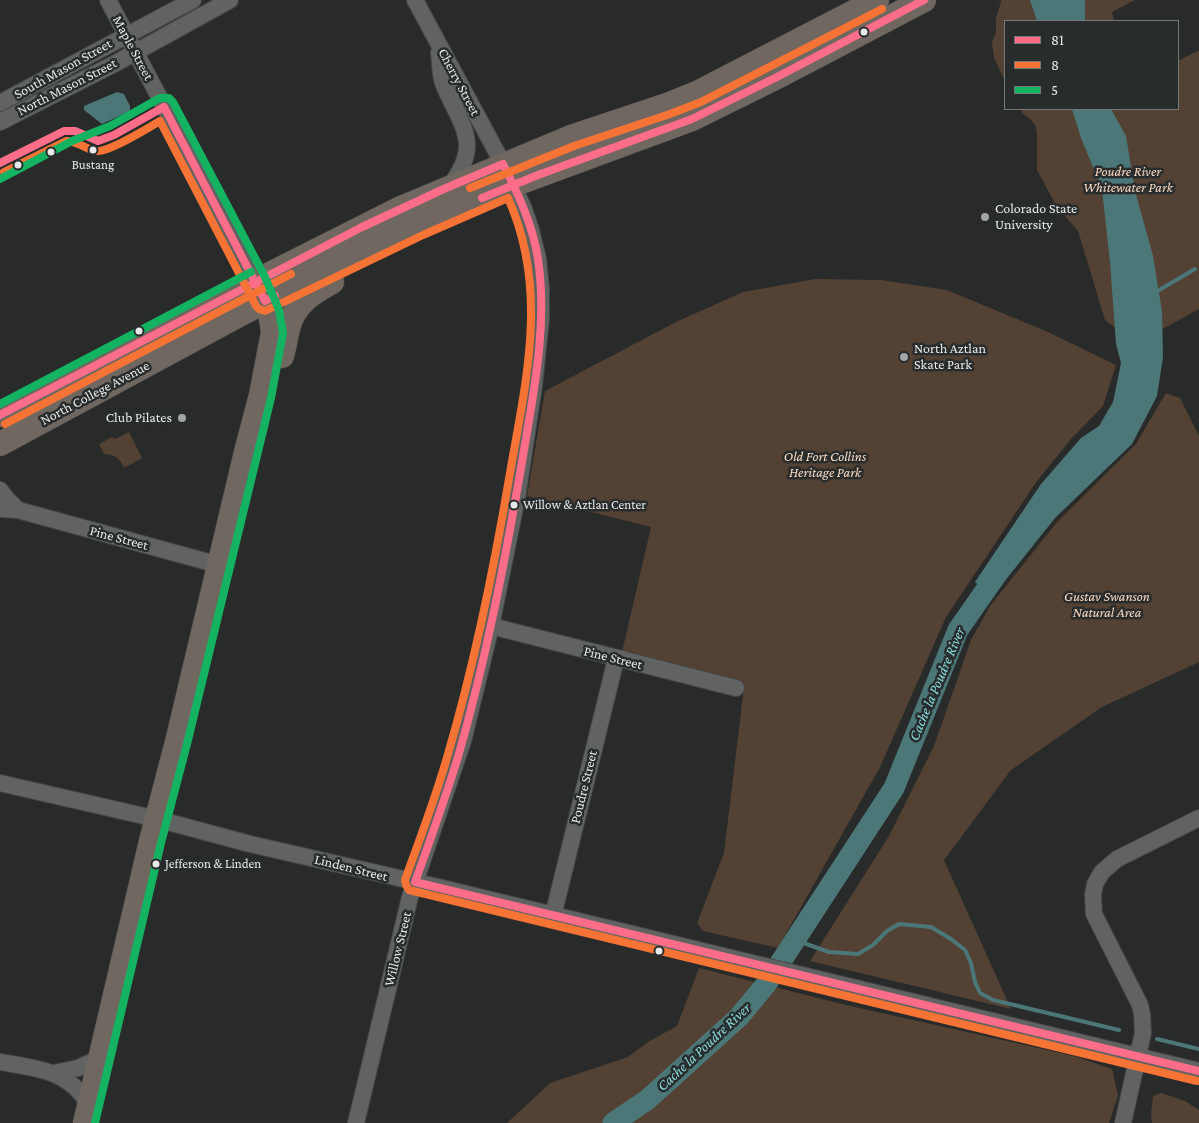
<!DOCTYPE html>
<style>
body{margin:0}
#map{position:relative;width:1199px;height:1123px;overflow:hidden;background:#292b2b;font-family:"Crimson Pro",serif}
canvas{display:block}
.legend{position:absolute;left:1004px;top:20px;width:175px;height:90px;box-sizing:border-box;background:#282c2c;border:1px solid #747878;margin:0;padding:6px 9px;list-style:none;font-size:15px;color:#e7e9e9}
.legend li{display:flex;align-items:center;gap:10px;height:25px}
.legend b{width:25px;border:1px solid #747878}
</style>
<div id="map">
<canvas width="1199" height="1123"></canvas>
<ul class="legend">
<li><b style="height:6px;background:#fb6d88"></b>81</li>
<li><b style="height:6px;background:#f57335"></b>8</li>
<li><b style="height:6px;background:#13b361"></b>5</li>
</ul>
</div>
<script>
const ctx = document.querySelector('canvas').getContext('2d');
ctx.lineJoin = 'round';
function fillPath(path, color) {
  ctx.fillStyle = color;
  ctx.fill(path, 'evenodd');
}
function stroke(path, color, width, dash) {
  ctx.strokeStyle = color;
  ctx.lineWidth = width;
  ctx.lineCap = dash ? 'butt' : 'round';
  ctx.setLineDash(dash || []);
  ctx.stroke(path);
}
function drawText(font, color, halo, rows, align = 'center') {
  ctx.font = font + ' "Crimson Pro",serif';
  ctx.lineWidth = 5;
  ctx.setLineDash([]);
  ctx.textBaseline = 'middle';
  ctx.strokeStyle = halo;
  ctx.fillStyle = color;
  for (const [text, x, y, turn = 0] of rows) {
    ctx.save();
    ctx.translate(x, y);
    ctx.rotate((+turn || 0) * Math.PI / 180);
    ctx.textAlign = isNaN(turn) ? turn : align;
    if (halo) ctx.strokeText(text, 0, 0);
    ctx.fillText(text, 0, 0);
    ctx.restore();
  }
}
const green = new Path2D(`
 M1001,0h134l-23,12 2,9h-109v60l-11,-23 -2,-16 4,-10v-14l5,-16z
 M1199,50v259l-53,29 -20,-2 -21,-16 -27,-89 -21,-24 -20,-37v-36l-2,-9 -5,-6 -7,-5 -3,-5h158v-48z
 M815,279l66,1 66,10 101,42 68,33 -13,41 -32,33 -34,42 -91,136 -66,150 -102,181 -75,-17 -6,-8 27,-70 20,-166 -122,-35 29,-125 -124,-31 18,-105 131,-69 67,-30z
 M1166,393l14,5 19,38v226l-97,45 -91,63 -67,90 67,149 -201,-48 79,-125 45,-90 37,-106 19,-34 67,-84 79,-78z
 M129,432l13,26 -18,10c-4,-10 -10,-14 -20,-14l-5,-10 13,-7 3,2z
 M699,968l147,37 228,51 38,13 6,27 -9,27h-602l43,-40 78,-26 20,-15 29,-16z
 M1161,1093l24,8 14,9v13h-47l-1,-9 2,-18z`);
const water = new Path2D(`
 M1030,0h55v21h-48z
 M117,92l7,2 6,12v5l-28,13 -18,-14v-4z
 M1072,109h39l15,27 9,55 18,65 9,55 1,46 -6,39 -25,48 -77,74 -63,79 -17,-15 66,-98 40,-46 18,-12 14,-24 8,-39 -5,-19 -6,-82 -8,-73 -21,-51z`);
const stream = new Path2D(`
 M1154,293l41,-24
 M795,940l34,12 29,2 15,-9 14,-14 12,-7 32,3 20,12 14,11 6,13 4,19 5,11 13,7 126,30
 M1157,1039l42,10`);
const river = new Path2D(`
 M613,1123l34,-23 92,-83 28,-34 127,-195 64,-158 43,-62`);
const minor = new Path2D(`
 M108,0l148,281
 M439,52c1,9 1,22 4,31 17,42 41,60 6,104
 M0,103l193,-103
 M0,122l116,-59 114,-63
 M0,490l6,8 12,12
 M0,509l18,1 201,55
 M491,626l245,62
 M0,783l157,36 93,25 188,43 761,184
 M553,916l63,-257
 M0,1062c36,6 69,8 89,43
 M54,1073l24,-5 22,-10
 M356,1123l54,-226 53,-156 28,-115 26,-128 17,-112 7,-67v-30l-3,-30 -7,-29 -7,-21 -21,-45 -88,-164
 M1123,1123l20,-90 -1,-19 -2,-9 -46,-91 -1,-19 2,-11 7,-12 15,-13 82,-41`);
const highway = new Path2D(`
 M282,356c3,-10 4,-21 7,-31 7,-22 23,-32 43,-43
 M0,415l234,-123 167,-84 170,-71 96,-32 30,-12 180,-93
 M0,444l239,-129 106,-55 77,-36 91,-39 179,-66 85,-42 147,-77
 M85,1123l66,-282 26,-99 70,-294 14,-53 12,-63 -3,-19 -12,-26`);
const bus1 = new Path2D(`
 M0,163l64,-32h11l23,10 16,-6 50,-28 101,194 10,-5
 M482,198l56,-23 154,-56 85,-42 147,-77
 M0,415l362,-188 84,-39 57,-24c15,30 30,61 35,95 10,68 -5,136 -16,203 -17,99 -36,198 -64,295 -13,42 -28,84 -43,125l784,189`);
const bus2 = new Path2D(`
 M4,172l62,-31c12,0 19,8 30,10 12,2 52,-23 64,-30l96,185 3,3 6,2 158,-76 85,-37c41,91 18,182 2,275 -16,95 -35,189 -62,281 -12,43 -28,84 -43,126l1,5 3,5 788,191
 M470,188l104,-42 96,-32 31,-12 181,-93
 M5,424l286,-150`);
const bus3 = new Path2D(`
 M0,179l72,-38 38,-15 50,-28h9l4,4 92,175 14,33 4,23 -12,65 -84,346 -26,99 -66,280
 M0,404l251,-132`);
const markers = [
 [864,32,4.5,"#e7e9e9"],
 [93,150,4.5,"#e7e9e9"],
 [51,152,4.5,"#e7e9e9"],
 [18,165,4.5,"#e7e9e9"],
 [985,217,5,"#a4a6a6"],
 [139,331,4.5,"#e7e9e9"],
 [904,357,5,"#a4a6a6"],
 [182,418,5,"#a4a6a6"],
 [514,505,4.5,"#e7e9e9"],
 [156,864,4.5,"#e7e9e9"],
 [659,951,4.5,"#e7e9e9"]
];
const busNames = [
 ["Bustang",93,165,"center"],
 ["Willow & Aztlan Center",523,505],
 ["Jefferson & Linden",165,864]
];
const streetNames = [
 ["Maple Street",133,48,62],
 ["South Mason Street",63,69,-29],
 ["Cherry Street",459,82,62],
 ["North Mason Street",67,87,-27],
 ["North College Avenue",95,393,-28],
 ["Pine Street",119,538,15],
 ["Pine Street",613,658,14],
 ["Poudre Street",584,787,-76],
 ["Linden Street",351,868,14],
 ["Willow Street",398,949,-76]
];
const parkNames = [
 ["Poudre River",1128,172],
 ["Whitewater Park",1128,188],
 ["Old Fort Collins",825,457],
 ["Heritage Park",825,473],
 ["Gustav Swanson",1107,597],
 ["Natural Area",1107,613]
];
const poiNames = [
 ["Colorado State",995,209],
 ["University",995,225],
 ["North Aztlan",914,349],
 ["Skate Park",914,365],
 ["Club Pilates",172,418,"right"]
];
const waterNames = [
 ["Cache la Poudre River",937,684,-67],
 ["Cache la Poudre River",704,1047,-43]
];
fillPath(green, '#534133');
fillPath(water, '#4c7778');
stroke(stream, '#4c7778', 4);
stroke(river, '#4c7778', 21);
stroke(minor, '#454747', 18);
stroke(highway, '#454747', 25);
stroke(minor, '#616363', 16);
stroke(highway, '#706760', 24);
stroke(bus1, '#fb6d88', 8);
stroke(bus2, '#f57335', 8);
stroke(bus3, '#13b361', 8);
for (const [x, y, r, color] of markers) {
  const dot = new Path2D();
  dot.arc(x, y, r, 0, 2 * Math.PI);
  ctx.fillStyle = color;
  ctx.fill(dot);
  stroke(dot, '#282c2c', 2);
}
drawText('13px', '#e7e9e9', '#282c2c', busNames, 'left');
drawText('14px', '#e7e9e9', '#282c2c', streetNames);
drawText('italic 14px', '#f9d8c0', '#282c2c', parkNames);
drawText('14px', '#e7e9e9', '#282c2c', poiNames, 'left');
drawText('italic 15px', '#89dddf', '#282c2c', waterNames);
</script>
